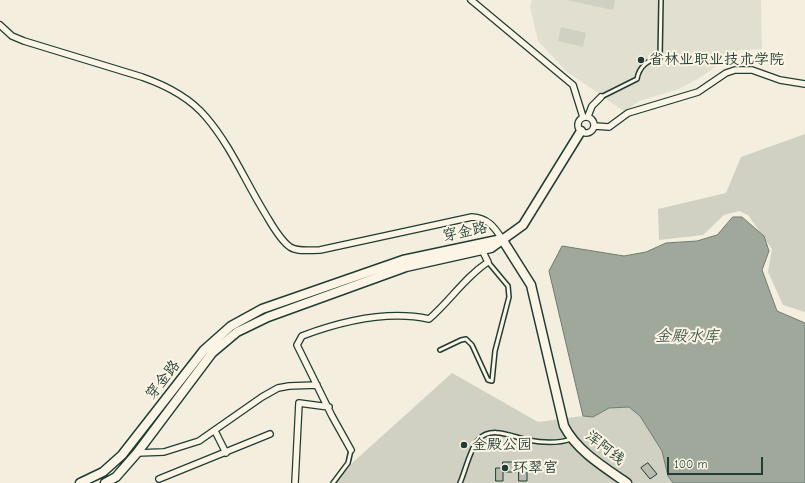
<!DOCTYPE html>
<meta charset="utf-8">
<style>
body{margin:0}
#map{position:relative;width:805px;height:483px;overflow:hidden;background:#f3eede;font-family:"Comic Neue",sans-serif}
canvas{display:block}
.scale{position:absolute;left:667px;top:457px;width:96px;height:18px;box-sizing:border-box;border:2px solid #1f3d34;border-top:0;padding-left:5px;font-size:12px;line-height:14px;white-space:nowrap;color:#1f3d34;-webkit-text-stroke:3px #fcf5e5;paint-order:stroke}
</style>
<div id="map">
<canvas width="805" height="483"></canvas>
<div class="scale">100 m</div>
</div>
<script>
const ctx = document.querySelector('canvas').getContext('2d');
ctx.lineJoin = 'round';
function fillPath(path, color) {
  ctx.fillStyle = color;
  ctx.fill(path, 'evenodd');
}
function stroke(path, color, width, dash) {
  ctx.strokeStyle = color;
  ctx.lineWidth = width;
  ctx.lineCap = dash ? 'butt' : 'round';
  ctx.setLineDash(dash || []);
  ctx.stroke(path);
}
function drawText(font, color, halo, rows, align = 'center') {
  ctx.font = font + ' "Comic Neue","LXGW WenKai TC",sans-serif';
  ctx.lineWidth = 4;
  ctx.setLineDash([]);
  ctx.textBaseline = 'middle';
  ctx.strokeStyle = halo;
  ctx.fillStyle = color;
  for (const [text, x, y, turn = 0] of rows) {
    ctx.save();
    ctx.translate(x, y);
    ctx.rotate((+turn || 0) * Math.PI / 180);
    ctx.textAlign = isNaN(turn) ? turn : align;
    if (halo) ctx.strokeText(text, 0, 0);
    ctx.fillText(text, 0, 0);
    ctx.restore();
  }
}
const built = new Path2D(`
 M532,0h229l1,49 -23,1 -35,25 -25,14 -40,12 -14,11 -59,-41 -28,-30 -8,-35z`);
const green = new Path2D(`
 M567,0h48l-2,10z
 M561,27l25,6 -3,14 -25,-6z
 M805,134v178l-22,-7 -15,-33 4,-23 -24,-34 -9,-4 -15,4 -21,20 -44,5 -1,-31 68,-16 15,-36z
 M452,373l86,49 45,-6 10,1 16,-9 20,-1 11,9 22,35 6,25 5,7h-343z`);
const water = new Path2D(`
 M733,217h9l22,19 5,15 -7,19 15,41 28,12v160h-132l-5,-7 -6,-25 -22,-35 -11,-9 -20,1 -16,9 -10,-1 -34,-145 13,-25 62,10 22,-4 20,-9 31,-2 20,-6z`);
const building = new Path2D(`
 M503,462h13v10h-13z
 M648,463l9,11 -7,5 -9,-11z
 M519,467h8v14h-8z
 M496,468h7v13h-7z`);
const lane = new Path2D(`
 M601,97l36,-18c2,-12 11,-20 23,-21l1,-58
 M440,350l21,-10 5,-1 6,6 16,35 4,1 3,-30 14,-54 -1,-11 -20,-24
 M333,483l15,-20 3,-13
 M460,483c5,-11 10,-34 18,-43 13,-15 35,-3 50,0 15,3 29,4 43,-1`);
const street = new Path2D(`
 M471,0l102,85 10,32
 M0,25l12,11 12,5 118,36c23,8 48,21 64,40 25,29 40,66 60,98 6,10 14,25 24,32 8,5 20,3 30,3l152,-33c15,1 22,9 30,22
 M588,116l4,-10 9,-9
 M578 125a8 8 0 1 1 16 0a8 8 0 1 1-16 0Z
 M595,126l14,1 19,-14 70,-21 28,-19 9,-3h17l28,10 25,4
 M215,431l11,22
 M351,450l-19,-34 -35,-71 5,-9c40,-15 85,-26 127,-17 21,-18 36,-42 59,-57l-6,-12
 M137,453l27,-1 35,-11 63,-44 16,-9 11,-2 28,-1
 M159,479l111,-45
 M295,483l4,-80 30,4`);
const secondary = new Path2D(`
 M502,239l29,46 33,141c13,25 40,41 63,57
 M80,483l23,-11 19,-17 82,-105 27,-24 31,-17 141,-49 99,-21
 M105,483l11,-6 21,-24 75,-100 25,-21 31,-15 138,-50 85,-19 32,-23 58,-94`);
const markers = [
 [641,60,4,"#1f3d34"],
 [464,445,4,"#1f3d34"],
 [505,468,4,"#1f3d34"]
];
const poiNames = [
 ["省林业职业技术学院",649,60],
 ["金殿公园",472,445],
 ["环翠宫",513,468]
];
const streetNames = [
 ["穿金路",465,232,-12],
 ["穿金路",163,380,-52],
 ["浑阿线",605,448,38]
];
const waterNames = [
 ["金殿水库",687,336]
];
fillPath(built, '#e1dfd0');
fillPath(green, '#d0d1c2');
fillPath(water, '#a0a89b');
stroke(water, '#6c7d72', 1);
fillPath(building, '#b8bcae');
stroke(building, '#1f3d34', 1);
stroke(lane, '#1f3d34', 6);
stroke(street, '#1f3d34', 8);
stroke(secondary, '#1f3d34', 11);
stroke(lane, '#fcf5e5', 3);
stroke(street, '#fcf5e5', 5.5);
stroke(secondary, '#fcf5e5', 8);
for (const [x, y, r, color] of markers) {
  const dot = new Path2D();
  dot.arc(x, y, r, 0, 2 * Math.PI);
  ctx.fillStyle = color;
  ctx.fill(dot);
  stroke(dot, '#fcf5e5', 1.5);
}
drawText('15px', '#1f3d34', '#fcf5e5', poiNames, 'left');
drawText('15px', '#1f3d34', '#fcf5e5', streetNames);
drawText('italic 16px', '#465d53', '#fcf5e5', waterNames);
</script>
